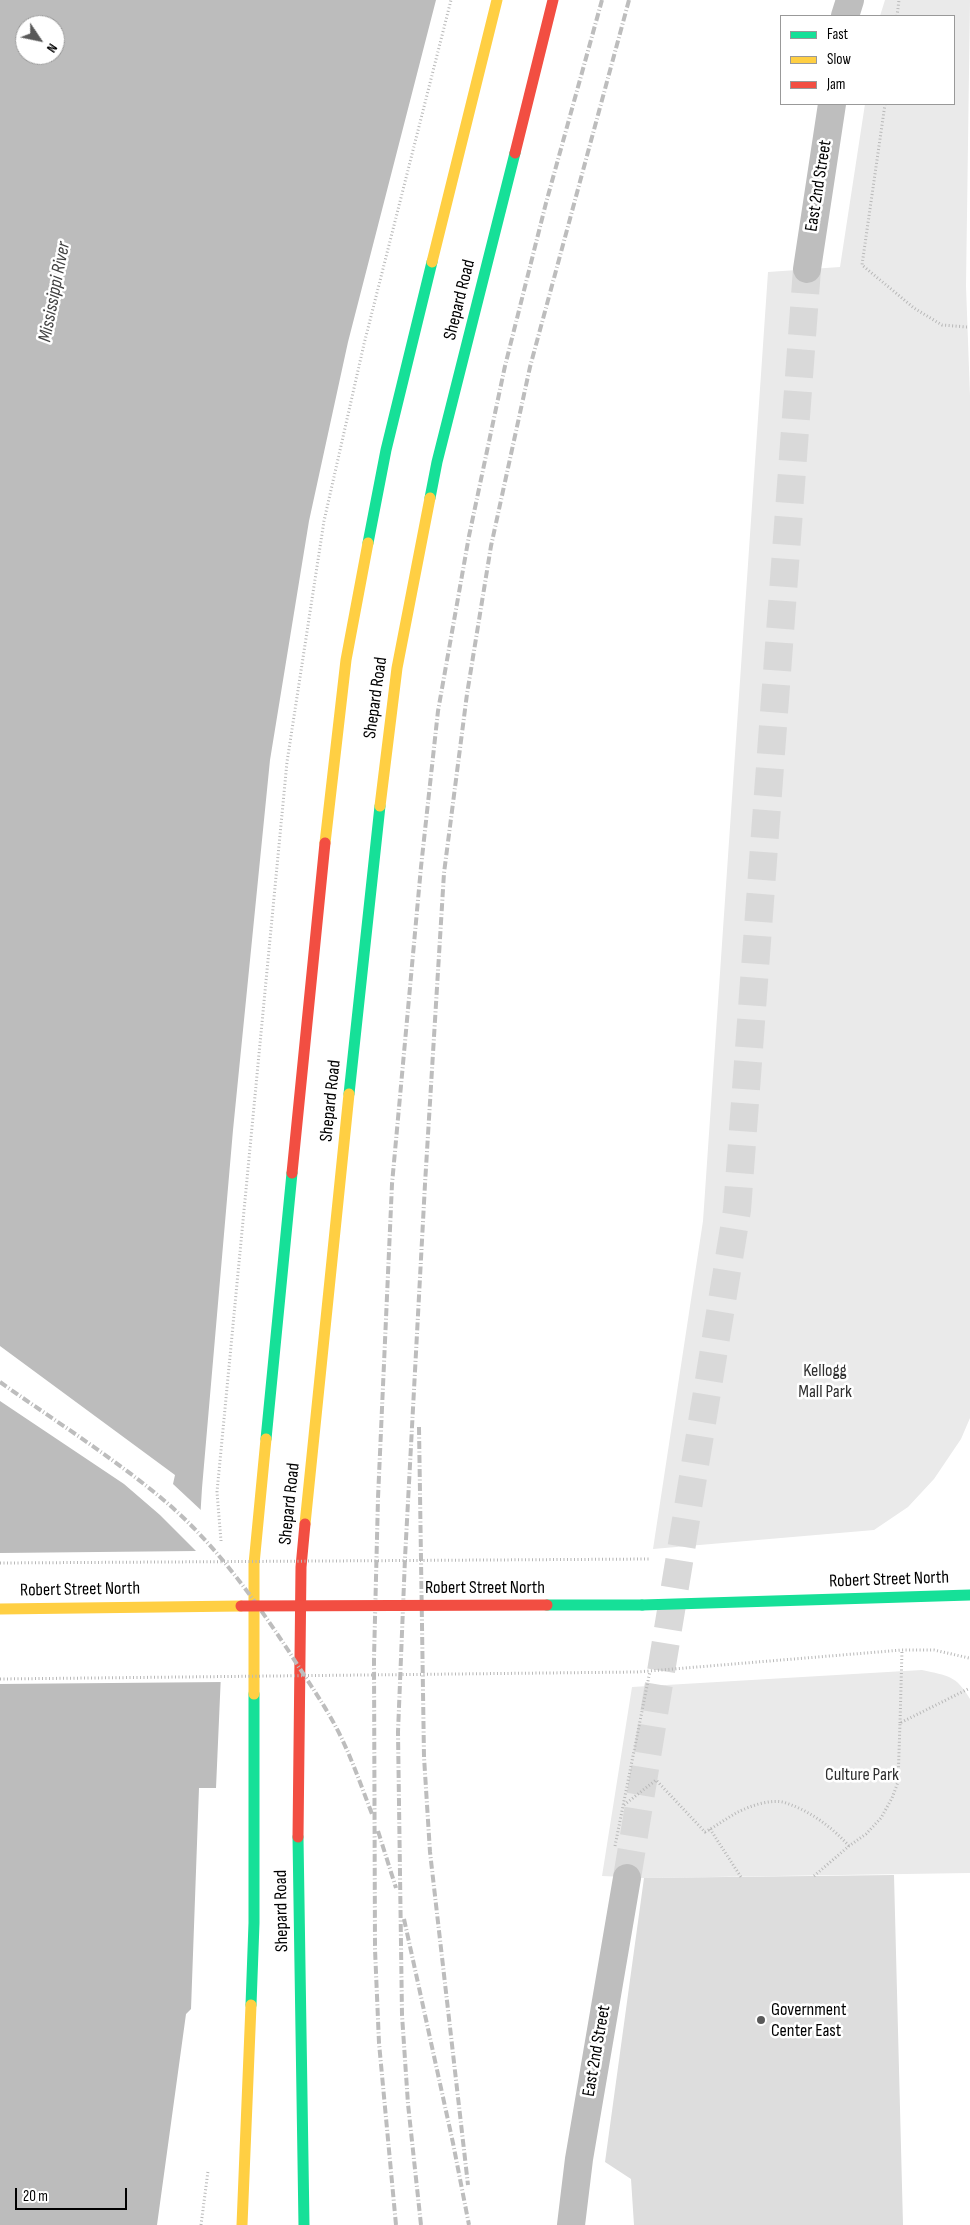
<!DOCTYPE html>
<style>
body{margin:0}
#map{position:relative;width:970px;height:2225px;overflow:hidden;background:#fff;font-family:"Sofia Sans Condensed",sans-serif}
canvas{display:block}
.legend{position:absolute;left:780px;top:15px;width:175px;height:90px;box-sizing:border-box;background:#fff;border:1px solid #999;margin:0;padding:6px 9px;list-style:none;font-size:15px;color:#000}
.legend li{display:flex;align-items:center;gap:10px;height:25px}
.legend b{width:25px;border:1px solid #999}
.north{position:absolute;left:15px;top:15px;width:50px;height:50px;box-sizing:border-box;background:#fff;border:1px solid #999;border-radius:50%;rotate:124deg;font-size:14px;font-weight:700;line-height:20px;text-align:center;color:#000}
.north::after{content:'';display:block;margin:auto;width:18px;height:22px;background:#595959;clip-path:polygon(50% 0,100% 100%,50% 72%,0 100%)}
.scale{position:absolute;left:15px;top:2188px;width:112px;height:22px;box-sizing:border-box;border:2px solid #000;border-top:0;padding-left:6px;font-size:15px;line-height:18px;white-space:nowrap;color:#000;-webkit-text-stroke:4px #fff;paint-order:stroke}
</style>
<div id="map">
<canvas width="970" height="2225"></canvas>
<ul class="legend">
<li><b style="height:6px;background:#16e098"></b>Fast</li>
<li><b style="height:6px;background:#ffcf43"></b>Slow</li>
<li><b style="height:6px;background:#f24e42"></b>Jam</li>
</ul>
<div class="north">N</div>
<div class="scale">20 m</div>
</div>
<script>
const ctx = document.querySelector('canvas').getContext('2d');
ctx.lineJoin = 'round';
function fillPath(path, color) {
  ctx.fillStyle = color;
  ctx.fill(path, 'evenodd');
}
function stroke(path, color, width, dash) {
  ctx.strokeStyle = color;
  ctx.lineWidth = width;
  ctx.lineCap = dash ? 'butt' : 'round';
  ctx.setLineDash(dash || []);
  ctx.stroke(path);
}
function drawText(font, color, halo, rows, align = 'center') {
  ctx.font = font + ' "Sofia Sans Condensed",sans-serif';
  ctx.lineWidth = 5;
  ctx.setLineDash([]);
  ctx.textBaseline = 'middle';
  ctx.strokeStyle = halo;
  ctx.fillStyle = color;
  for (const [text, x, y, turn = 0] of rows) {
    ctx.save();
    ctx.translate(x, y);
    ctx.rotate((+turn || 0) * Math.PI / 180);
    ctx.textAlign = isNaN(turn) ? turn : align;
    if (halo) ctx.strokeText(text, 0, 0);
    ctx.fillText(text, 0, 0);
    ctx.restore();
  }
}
const green = new Path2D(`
 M885,0h85l-4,286 4,110v1022l-9,21 -27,40 -26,28 -34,23 -221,19 50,-328 65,-949 72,-5 25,-163h89v-88h-74z
 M922,1670c26,6 34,5 48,29v174l-326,5 -42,-2 30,-189z`);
const water = new Path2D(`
 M0,0h436l-88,342 -39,179 -39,239 -37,370 -31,358 -10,163h30l-6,137h-17l-8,221 -5,5 -29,211h-157zM25,25h30v30h-30z`);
const pier = new Path2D(`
 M0,1346l175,129 -2,9 30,28 -8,136 29,1 -1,33 -223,2v-131l196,-2 -36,-36 -36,-31 -124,-83z`);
const building = new Path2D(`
 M894,1875l9,350h-269l-3,-46 -26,-17 39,-284z`);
const streetTunnel = new Path2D(`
 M627,1878l110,-668 70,-941`);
const path = new Path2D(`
 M897,16l2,-16
 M885,104l-23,161 52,43 28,17 25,2
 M221,1541l-4,-49 70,-730 37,-241 40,-177 87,-344
 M637,1672l265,-22h32l35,8
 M900,1723l2,-73
 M624,1805l32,-25 49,52c11,-6 22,-14 33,-20 12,-6 34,-14 48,-9 24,8 46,24 63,43
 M710,1829l31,48
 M615,1846l35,-175
 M814,1876l35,-30 17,-12 15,-16 11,-20 6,-16 2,-59 70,-35
 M201,2225l7,-54`);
const street = new Path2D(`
 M845,16l5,-16
 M807,269l25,-165
 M571,2225l8,-66 48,-281`);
const fast = new Path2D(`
 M430,498l7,-36 78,-309
 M368,543l18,-93 46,-188
 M349,1094l31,-288
 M266,1439l26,-266
 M642,1605l328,-10
 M298,1837l6,388
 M251,2005l3,-82v-229`);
const slow = new Path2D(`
 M432,262l65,-262
 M380,806l17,-138 33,-170
 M325,843l21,-183 22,-117
 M305,1524l44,-430
 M254,1694v-130l12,-125
 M242,2225l9,-220`);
const jam = new Path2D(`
 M515,153l38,-153
 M292,1173l33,-330
 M298,1837l3,-270 4,-43`);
const rail = new Path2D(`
 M0,1382c55,39 114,76 166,120 49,42 86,94 122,148 18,29 38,56 53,87 12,25 21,51 31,77
 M419,1427l5,330 6,95 38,333
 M378,1831l18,57
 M404,1919l49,224 16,82
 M396,2225l-17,-182 -4,-94 -1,-291 4,-160 14,-314 29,-317 17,-156 31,-175 36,-170 41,-163 56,-203
 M421,2225l-13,-121 -6,-89 -4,-283 7,-174 20,-374 19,-311 23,-179 24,-148 39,-179 99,-367`);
const pathBridge = new Path2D(`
 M0,1563l651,-4
 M0,1679l637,-7`);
const fastBridge = new Path2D(`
 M547,1605h95`);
const slowBridge = new Path2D(`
 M0,1609l241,-3`);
const jamBridge = new Path2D(`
 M241,1606l306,-1`);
const markers = [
 [761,2020,5,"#595959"]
];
const streetNames = [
 ["East 2nd Street",819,186,-81],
 ["Shepard Road",460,300,-76],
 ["Shepard Road",376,698,-82],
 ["Shepard Road",331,1101,-84],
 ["Shepard Road",290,1504,-84],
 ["Robert Street North",889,1580,-2],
 ["Robert Street North",485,1588],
 ["Robert Street North",80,1590,-1],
 ["Shepard Road",282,1911,-91],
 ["East 2nd Street",597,2051,-80]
];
const parkNames = [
 ["Kellogg",825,1371],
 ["Mall Park",825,1392],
 ["Culture Park",862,1775]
];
const poiNames = [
 ["Government",771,2010],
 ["Center East",771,2031]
];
const waterNames = [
 ["Mississippi River",55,292,-79]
];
fillPath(green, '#eaeaea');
fillPath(water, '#bcbcbc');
fillPath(pier, '#fff');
fillPath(building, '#ddd');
stroke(streetTunnel, '#d9d9d9', 28, [28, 14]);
stroke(path, '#b8b8b8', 3, [1, 2.5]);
stroke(street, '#bebebe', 28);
stroke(fast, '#16e098', 11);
stroke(slow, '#ffcf43', 11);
stroke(jam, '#f24e42', 11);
stroke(rail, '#bdbdbd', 4, [8, 2.5, 1, 2.5]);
stroke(pathBridge, '#b8b8b8', 3, [1, 2.5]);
stroke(fastBridge, '#16e098', 11);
stroke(slowBridge, '#ffcf43', 11);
stroke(jamBridge, '#f24e42', 11);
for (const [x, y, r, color] of markers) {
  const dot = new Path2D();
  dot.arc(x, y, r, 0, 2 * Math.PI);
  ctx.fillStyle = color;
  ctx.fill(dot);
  stroke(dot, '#fff', 2);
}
drawText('18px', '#000', '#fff', streetNames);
drawText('18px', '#303030', '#fff', parkNames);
drawText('18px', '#000', '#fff', poiNames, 'left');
drawText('italic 19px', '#414141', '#fff', waterNames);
</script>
